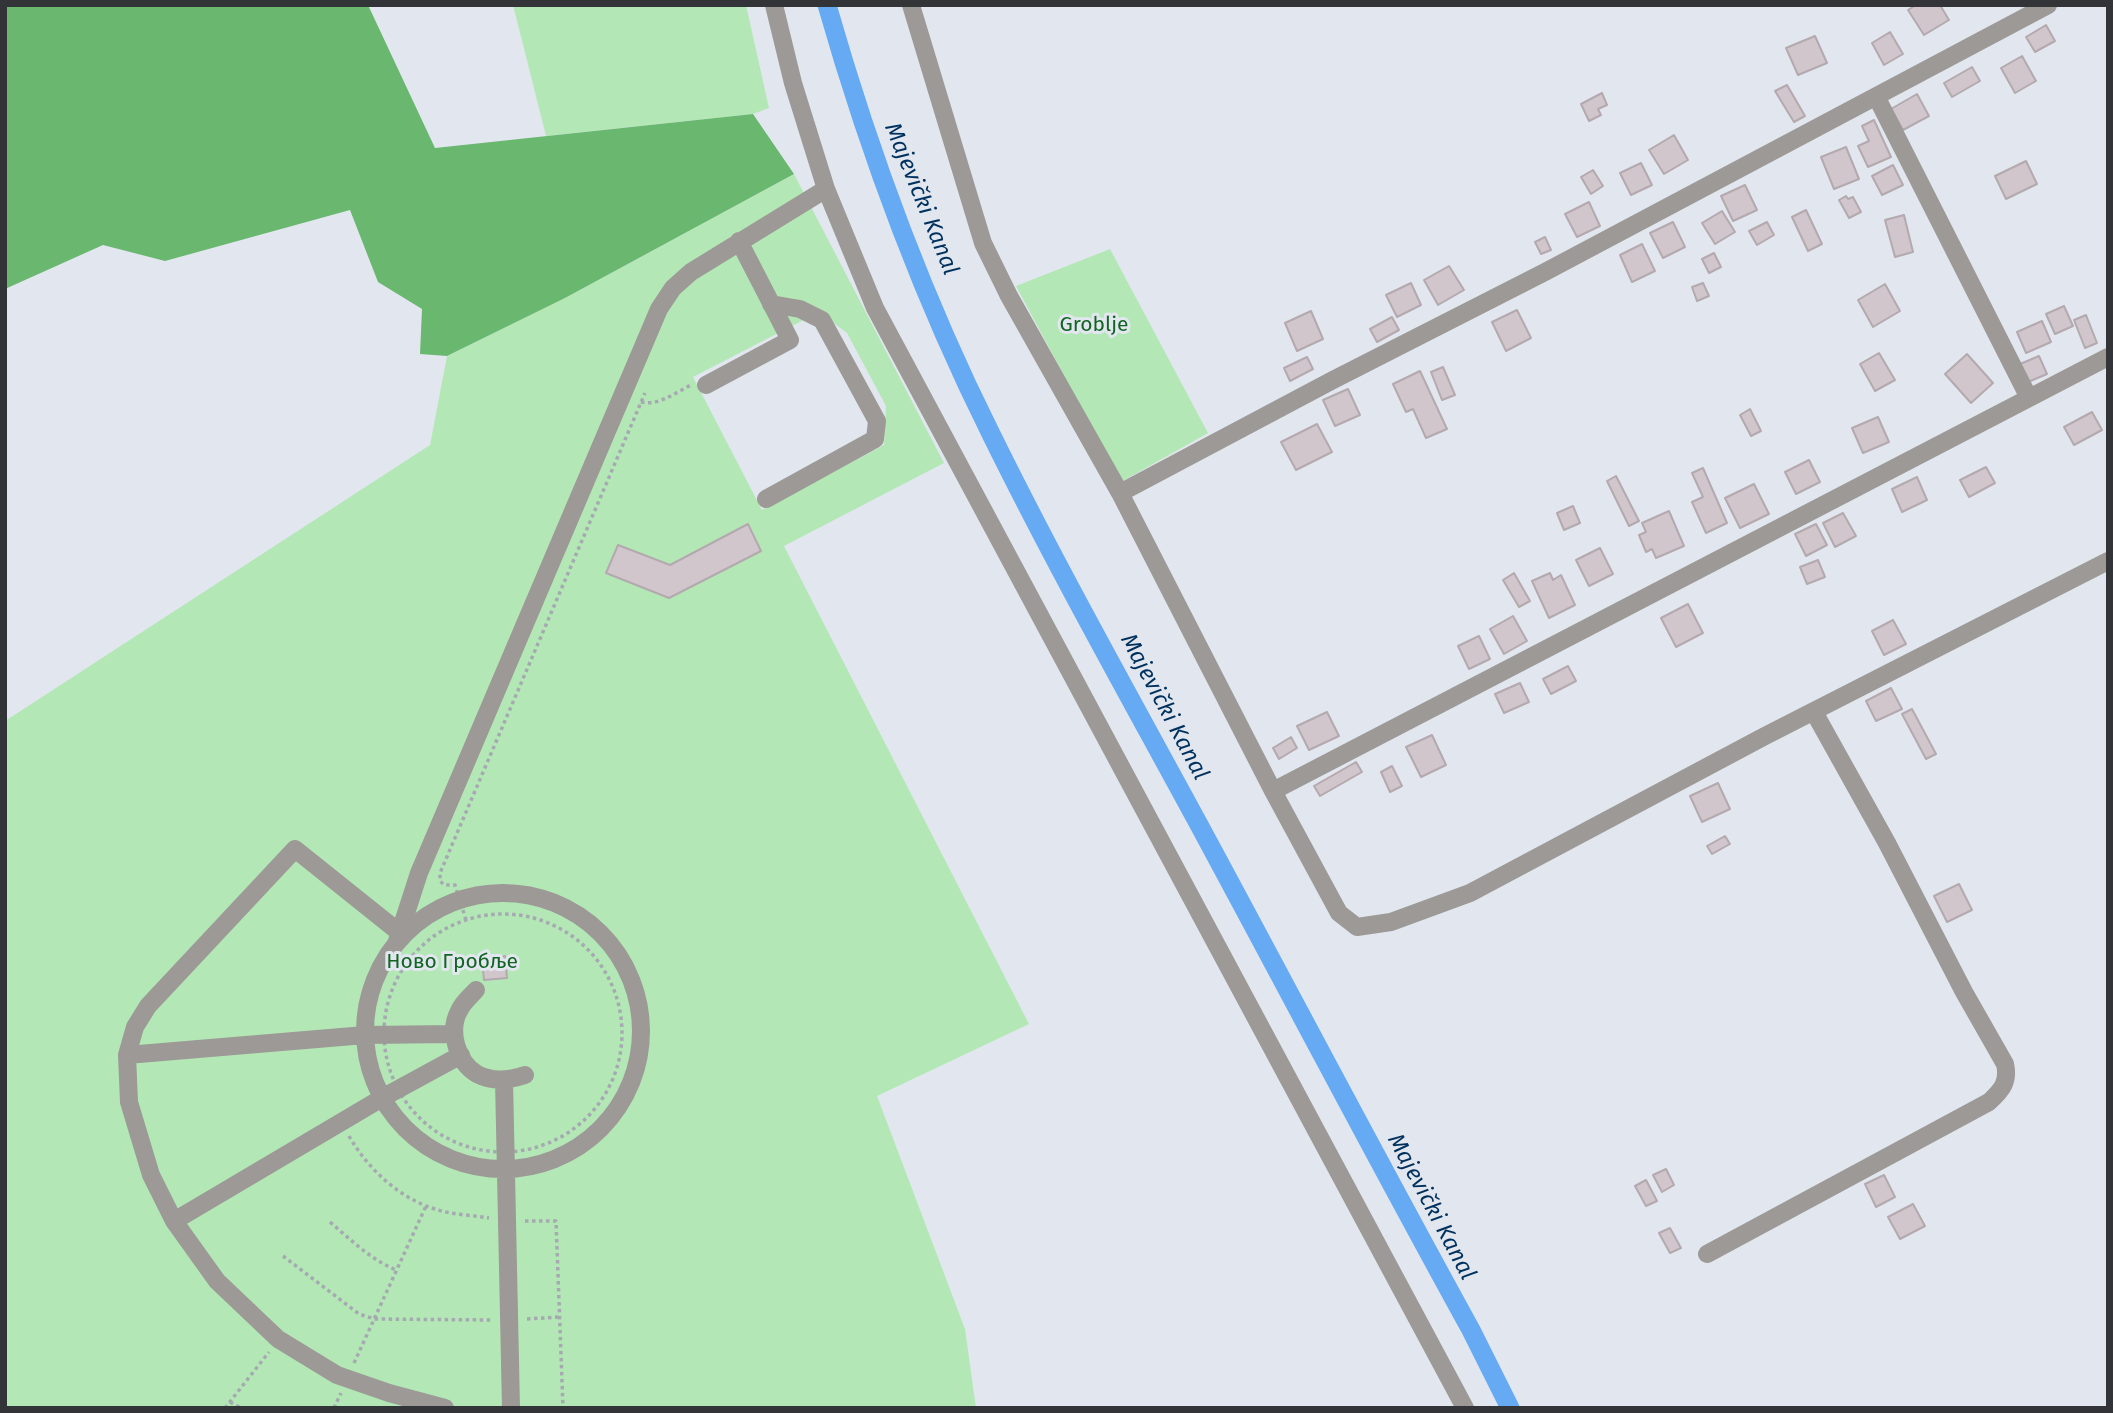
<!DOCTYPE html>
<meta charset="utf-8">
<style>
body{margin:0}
#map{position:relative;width:2113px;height:1413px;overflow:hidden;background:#e2e7ef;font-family:"Fira Sans",sans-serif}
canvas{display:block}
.frame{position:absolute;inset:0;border:7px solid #323437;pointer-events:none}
</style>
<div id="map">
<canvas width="2113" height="1413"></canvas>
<div class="frame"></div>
</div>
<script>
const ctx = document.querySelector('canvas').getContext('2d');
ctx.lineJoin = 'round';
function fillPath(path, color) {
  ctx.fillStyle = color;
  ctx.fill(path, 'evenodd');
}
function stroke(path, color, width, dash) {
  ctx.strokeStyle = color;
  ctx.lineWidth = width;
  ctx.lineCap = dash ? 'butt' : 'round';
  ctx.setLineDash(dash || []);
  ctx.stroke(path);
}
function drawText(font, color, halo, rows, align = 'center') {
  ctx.font = font + ' "Fira Sans",sans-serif';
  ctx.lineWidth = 6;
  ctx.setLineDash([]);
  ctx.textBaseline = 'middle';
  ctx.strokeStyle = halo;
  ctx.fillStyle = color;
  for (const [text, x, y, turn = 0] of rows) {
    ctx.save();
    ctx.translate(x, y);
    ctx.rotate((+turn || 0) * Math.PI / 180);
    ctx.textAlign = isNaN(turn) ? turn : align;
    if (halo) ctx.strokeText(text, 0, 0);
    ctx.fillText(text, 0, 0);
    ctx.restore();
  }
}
const green = new Path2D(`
 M513,5h233l23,103 -16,6 -207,22z
 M794,174l150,289 -160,83 245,478 -152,72 88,233 11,79h-971v-687l425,-276 17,-89 118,-58zM819,312l28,21 39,73 -2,39 -122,65 -69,-133z
 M1110,249l98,184 -87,49 -105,-196z`);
const forest = new Path2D(`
 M5,5h363l67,143 318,-34 41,60 -229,124 -118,58 -27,-2 2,-45 -44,-27 -28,-72 -185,51 -62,-16 -98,44z`);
const canal = new Path2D(`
 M827,5c42,147 96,293 164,429 67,136 141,267 213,400 89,165 176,331 267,496l39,78`);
const building = new Path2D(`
 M1916,5h24l9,15 -25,15 -16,-25z
 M2046,25l9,16 -20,11 -9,-15z
 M1890,32l13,22 -19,11 -12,-22z
 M1815,36l12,27 -29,12 -12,-27z
 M2022,56l14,25 -21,12 -14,-25z
 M1972,67l8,14 -28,16 -8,-14z
 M1787,85l18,31 -11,6 -19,-31z
 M1602,93l5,12 -9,4 3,6 -12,6 -8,-17z
 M1917,94l12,22 -26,14 -12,-21z
 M1874,120l17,37 -23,10 -10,-21 11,-5 -7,-15z
 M1674,135l14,25 -24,14 -15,-24z
 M1846,147l13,32 -25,10 -13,-32z
 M2026,161l11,23 -31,15 -11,-23z
 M1641,163l11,22 -21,10 -11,-22z
 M1893,165l10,20 -21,10 -10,-19z
 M1593,170l10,16 -12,8 -10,-17z
 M1745,185l12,25 -24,11 -12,-25z
 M1846,196l2,3 5,-2 8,15 -12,6 -10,-18z
 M1589,202l11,24 -23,11 -12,-23z
 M1806,210l16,34 -14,7 -16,-34z
 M1722,211l13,21 -20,12 -13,-21z
 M1904,215l9,37 -18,5 -10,-37z
 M1673,222l12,25 -22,11 -13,-25z
 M1767,222l7,13 -17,10 -8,-14z
 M1545,237l6,13 -10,4 -6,-12z
 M1642,244l13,27 -23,11 -12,-27z
 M1714,253l7,14 -12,6 -7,-14z
 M1449,266l15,24 -26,15 -14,-25z
 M1411,283l10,22 -24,12 -11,-22z
 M1703,283l6,13 -12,5 -5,-14z
 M1885,284l15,27 -27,16 -15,-27z
 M2064,306l9,20 -18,8 -9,-20z
 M1517,310l14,28 -25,13 -14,-29z
 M1311,311l12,28 -26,12 -12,-28z
 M2086,315l11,28 -12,5 -11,-28z
 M1392,317l7,13 -22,12 -7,-13z
 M2042,321l9,21 -25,11 -9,-21z
 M1879,353l16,27 -20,11 -15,-27z
 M1967,354l26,29 -22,20 -26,-29z
 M2039,356l8,18 -19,8 -8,-18z
 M1307,357l6,12 -23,12 -6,-13z
 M1443,367l12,28 -13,5 -11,-28z
 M1420,371l27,58 -21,9 -13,-29 -7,3 -13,-28z
 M1348,389l12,26 -25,11 -12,-26z
 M1750,409l11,22 -10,5 -11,-21z
 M2092,412l10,18 -28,15 -10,-18z
 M1878,417l11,25 -26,11 -11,-25z
 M1317,424l15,28 -36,18 -15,-28z
 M1809,460l11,22 -24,12 -11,-22z
 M1986,467l9,16 -26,14 -9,-17z
 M1703,468l24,55 -21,10 -14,-31 11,-5 -11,-24z
 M1616,476l23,45 -10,5 -22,-45z
 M1917,477l10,23 -25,12 -10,-23z
 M1754,484l15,30 -29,14 -15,-30z
 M1573,506l7,17 -16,7 -7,-17z
 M1669,511l15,35 -28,12 -4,-9 -6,3 -7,-17 7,-3 -4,-9z
 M1843,513l13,23 -21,11 -12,-24z
 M748,524l13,27 -92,47 -63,-25 12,-28 52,20z
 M1816,524l11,21 -21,11 -11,-22z
 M1600,548l13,26 -24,12 -13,-26z
 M1818,560l7,17 -18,7 -7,-17z
 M1514,573l16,28 -11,6 -16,-27z
 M1550,573l3,7 8,-5 14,30 -26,13 -17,-37z
 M1688,604l15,29 -27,14 -15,-29z
 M1513,616l14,25 -23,13 -14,-25z
 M1893,620l13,24 -22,11 -12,-24z
 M1479,636l11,23 -21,10 -11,-23z
 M1568,666l8,15 -25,13 -8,-15z
 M1520,683l9,19 -25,11 -9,-19z
 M1891,688l11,21 -26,12 -10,-20z
 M1912,709l24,45 -10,5 -24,-45z
 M1327,712l12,24 -30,14 -12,-24z
 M1432,735l14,30 -25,12 -15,-30z
 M1291,737l6,11 -18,11 -6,-11z
 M1356,762l6,10 -42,24 -6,-10z
 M1392,766l10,20 -12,6 -9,-20z
 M1718,783l12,26 -28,13 -12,-26z
 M1725,836l5,8 -18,10 -5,-8z
 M1959,884l13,26 -25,12 -13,-26z
 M505,956l2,22 -23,2 -2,-21z
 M1666,1169l8,16 -12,7 -9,-17z
 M1884,1175l11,22 -19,10 -11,-23z
 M1646,1180l11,21 -11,5 -11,-20z
 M1913,1204l12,22 -25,13 -12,-22z
 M1670,1228l11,20 -11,5 -11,-20z`);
const path = new Path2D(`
 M641,402c17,4 34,-9 50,-17
 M384 1033a119 119 0 1 1 238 0a119 119 0 1 1-238 0Z
 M466,920l-11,-35h-11l-4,-4v-8l205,-480
 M349,1136c19,33 50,62 86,73 17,6 37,6 54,9
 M525,1221h31l7,187
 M330,1222c21,18 40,37 66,48
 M283,1256l76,58 16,5 116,1
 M527,1319l33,-2
 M354,1363l72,-157
 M230,1402l11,6
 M225,1408l44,-56
 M334,1408l7,-15`);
const minor = new Path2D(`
 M774,5l19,78 33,106 49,119 590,1100
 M911,5l72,238 26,53 111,197 153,298 66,122 18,14 34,-5 79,-29 295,-157 343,-175
 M1877,98l152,300
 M706,385l84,-45 -51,-99
 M1120,493l213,-113 212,-108 503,-267
 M766,499l109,-60 2,-18 -55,-101 -22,-11 -29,-5
 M1273,791l835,-434
 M365 1031a138 138 0 1 1 276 0a138 138 0 1 1-276 0Z
 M400,933l-105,-84 -147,157 -13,21 -8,28 2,47 22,73 23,46 43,60 61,58 59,36 52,18 56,15
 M397,941l22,-68 240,-564 14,-21 18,-16 135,-83
 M476,990c-6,7 -13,12 -17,21 -11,20 -2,51 18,63 15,8 33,6 48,1
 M127,1055l238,-20 89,-1
 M504,1080l7,328
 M174,1221l208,-123 79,-43
 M1707,1254l282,-152c13,-12 20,-20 16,-38l-41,-72 -77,-149 -73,-131`);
const parkNames = [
 ["Groblje",1094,325],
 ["Ново Гробље",452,962]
];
const waterNames = [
 ["Majevički Kanal",921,199,68],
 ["Majevički Kanal",1164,707,62],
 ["Majevički Kanal",1431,1207,62]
];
fillPath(green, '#b4e7b6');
fillPath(forest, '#6ab770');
stroke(canal, '#66aaf3', 19);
fillPath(building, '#d0c6cb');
stroke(building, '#b3a9ae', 2);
stroke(path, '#a5a9b0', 3.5, [3.5, 3.5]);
stroke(minor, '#9c9996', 18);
drawText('21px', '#116421', '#e2e7ef', parkNames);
drawText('italic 23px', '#00315e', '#e2e7ef', waterNames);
</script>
